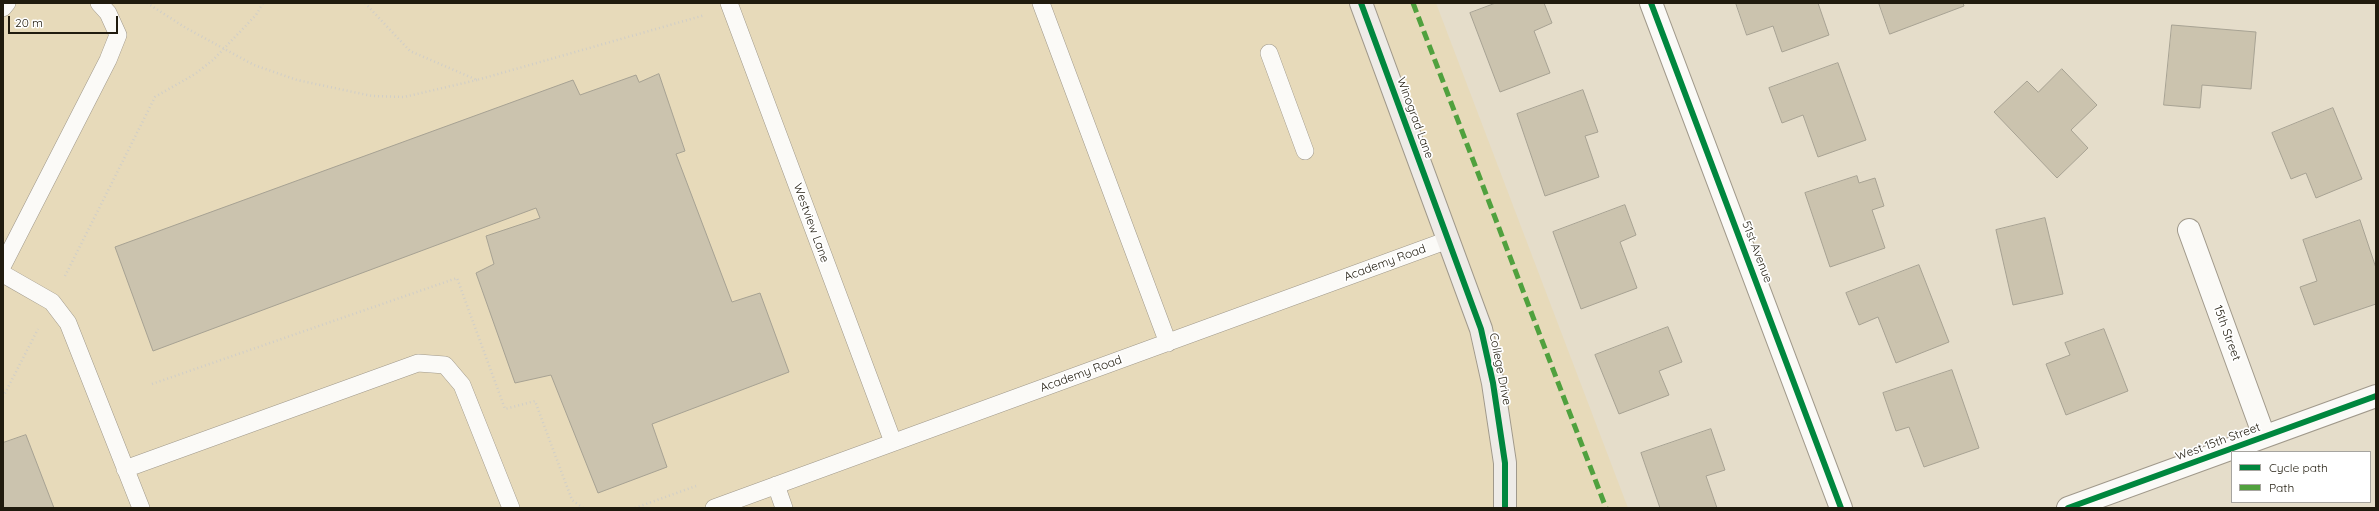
<!DOCTYPE html>
<style>
body{margin:0}
#map{position:relative;width:2379px;height:511px;overflow:hidden;background:#e5ddca;font-family:Quicksand,sans-serif}
canvas{display:block}
.frame{position:absolute;inset:0;border:4px solid #201b0e;pointer-events:none}
.legend{position:absolute;left:2231px;top:451px;width:140px;height:52px;box-sizing:border-box;background:#fff;border:1px solid #a6a49f;margin:0;padding:5px 7px;list-style:none;font-size:12px;color:#201b0e}
.legend li{display:flex;align-items:center;gap:8px;height:20px}
.legend b{width:20px;border:1px solid #a6a49f}
.scale{position:absolute;left:8px;top:16px;width:110px;height:18px;box-sizing:border-box;border:2px solid #201b0e;border-top:0;padding-left:5px;font-size:12px;line-height:14px;white-space:nowrap;color:#201b0e;-webkit-text-stroke:3px #fff;paint-order:stroke}
</style>
<div id="map">
<canvas width="2379" height="511"></canvas>
<div class="frame"></div>
<ul class="legend">
<li><b style="height:5px;background:#00873e"></b>Cycle path</li>
<li><b style="height:5px;background:#50a13e"></b>Path</li>
</ul>
<div class="scale">20 m</div>
</div>
<script>
const ctx = document.querySelector('canvas').getContext('2d');
ctx.lineJoin = 'round';
function fillPath(path, color) {
  ctx.fillStyle = color;
  ctx.fill(path, 'evenodd');
}
function stroke(path, color, width, dash) {
  ctx.strokeStyle = color;
  ctx.lineWidth = width;
  ctx.lineCap = dash ? 'butt' : 'round';
  ctx.setLineDash(dash || []);
  ctx.stroke(path);
}
function drawText(font, color, halo, rows, align = 'center') {
  ctx.font = font + ' Quicksand,sans-serif';
  ctx.lineWidth = 3.5;
  ctx.setLineDash([]);
  ctx.textBaseline = 'middle';
  ctx.strokeStyle = halo;
  ctx.fillStyle = color;
  for (const [text, x, y, turn = 0] of rows) {
    ctx.save();
    ctx.translate(x, y);
    ctx.rotate((+turn || 0) * Math.PI / 180);
    ctx.textAlign = isNaN(turn) ? turn : align;
    if (halo) ctx.strokeText(text, 0, 0);
    ctx.fillText(text, 0, 0);
    ctx.restore();
  }
}
const built = new Path2D(`
 M3,3h1433l192,505h-1625z`);
const building = new Path2D(`
 M1496,3h48l8,20 -18,8 16,42 -50,19 -30,-79z
 M1736,3h82l11,32 -47,17 -9,-26 -26,9z
 M1879,3h84l1,3 -74,28z
 M2172,25l84,7 -5,57 -49,-4 -2,23 -36,-3z
 M1838,63l28,77 -48,17 -15,-42 -21,8 -13,-35z
 M2062,69l35,36 -26,25 17,18 -31,30 -63,-66 33,-31 11,11z
 M659,74l26,77 -9,3 56,148 28,-9 29,79 -137,52 15,43 -69,26 -47,-118 -36,8 -39,-110 18,-9 -8,-28 54,-18 -4,-10 -383,143 -38,-104 458,-167 7,15 56,-20 3,7z
 M1583,90l15,42 -13,4 14,41 -54,19 -28,-82z
 M2333,108l29,71 -46,19 -10,-25 -15,6 -19,-46z
 M1857,176l2,7 16,-5 9,28 -12,4 13,38 -55,19 -25,-74z
 M1625,205l11,30 -16,7 17,46 -56,21 -28,-77z
 M2045,218l18,76 -50,11 -17,-75z
 M2360,220l16,48v36l-62,21 -14,-38 17,-6 -14,-41z
 M1919,265l30,77 -53,21 -18,-46 -19,8 -13,-32z
 M1668,327l14,35 -23,9 10,24 -50,19 -24,-59z
 M2104,329l24,62 -62,24 -20,-51 24,-9 -5,-12z
 M1952,370l27,78 -55,19 -15,-40 -13,4 -13,-38z
 M1711,429l14,41 -19,6 11,32h-57l-19,-55z
 M26,435l28,73h-51v-65z`);
const path = new Path2D(`
 M147,3l39,25 68,37 43,15 75,16 32,1 73,-17
 M365,3l45,48 67,29 228,-65
 M65,276l90,-179 40,-23 18,-14 43,-45 7,-12
 M152,384l305,-106 48,131 30,-8 37,99 11,8
 M3,397l35,-68
 M635,508l61,-22`);
const lane = new Path2D(`
 M729,3l164,439
 M1041,3l127,340
 M3,8l4,-5
 M1269,53l36,98
 M3,265l105,-205 10,-25 -10,-22 -9,-10
 M3,274l49,28 16,21 73,185
 M125,469l293,-106 27,2 17,20 49,123
 M776,485l8,23
 M714,508l734,-268`);
const street = new Path2D(`
 M1651,3l190,505
 M2189,230l75,206
 M2068,508l308,-112`);
const secondary = new Path2D(`
 M1361,3l120,326 12,54 12,80v45`);
const quiet = new Path2D(`
 M1413,3l193,505`);
const cycleway = new Path2D(`
 M1361,3l120,326 12,54 12,80v45
 M1651,3l190,505
 M2068,508l308,-112`);
const streetNames = [
 ["Winograd Lane",1415,118,70],
 ["Westview Lane",811,223,70],
 ["51st Avenue",1757,252,69],
 ["Academy Road",1385,263,-20],
 ["15th Street",2227,333,70],
 ["College Drive",1500,369,79],
 ["Academy Road",1081,374,-20],
 ["West 15th Street",2218,442,-20]
];
fillPath(built, '#e7daba');
fillPath(building, '#cbc3ae');
stroke(building, '#a7a293', 1);
stroke(lane, '#a0998b', 18);
stroke(street, '#a0998b', 24);
stroke(secondary, '#a0998b', 24);
stroke(path, '#d0cec8', 2.5, [1, 3]);
stroke(lane, '#fbfaf7', 17);
stroke(street, '#fbfaf7', 22);
stroke(secondary, '#eeebe7', 22);
stroke(quiet, '#50a13e', 5, [10, 5]);
stroke(cycleway, '#00873e', 6);
drawText('12px', '#201b0e', '#fff', streetNames);
</script>
